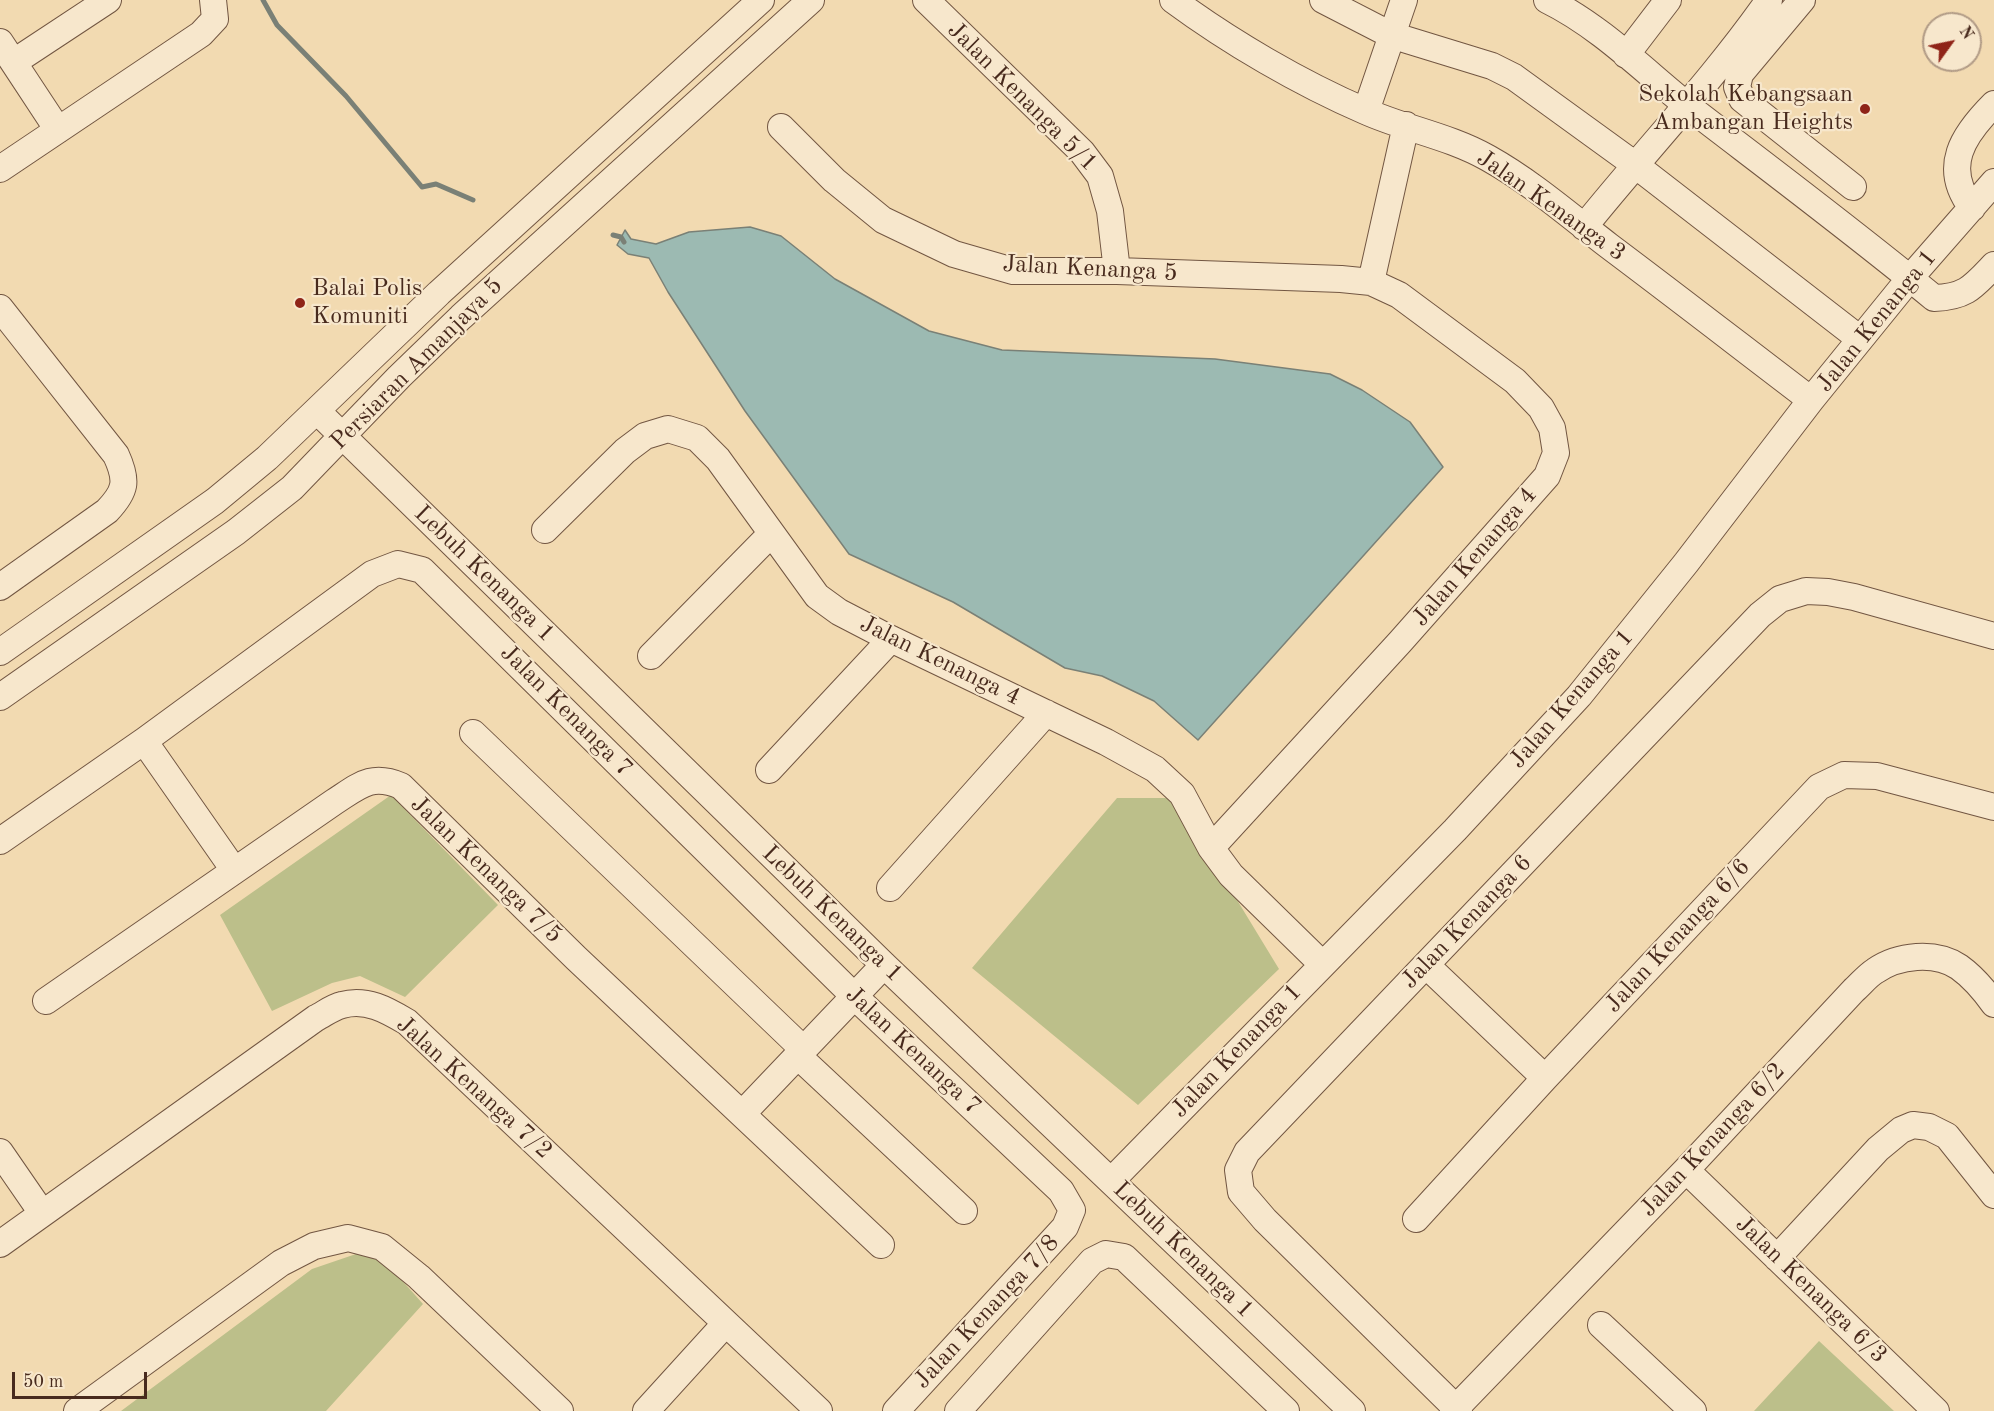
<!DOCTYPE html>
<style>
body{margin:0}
#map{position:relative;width:1994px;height:1411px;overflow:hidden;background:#f2dab1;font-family:"Old Standard TT",serif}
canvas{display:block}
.north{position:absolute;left:1922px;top:12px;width:60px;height:60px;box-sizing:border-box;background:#f7e7cc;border:2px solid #b19b86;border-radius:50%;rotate:57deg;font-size:16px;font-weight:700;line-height:24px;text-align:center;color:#482a1d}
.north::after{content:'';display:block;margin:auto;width:21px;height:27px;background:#8f2418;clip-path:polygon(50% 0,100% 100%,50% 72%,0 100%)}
.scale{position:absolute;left:12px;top:1372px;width:135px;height:27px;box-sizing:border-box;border:3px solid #482a1d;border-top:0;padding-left:8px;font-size:18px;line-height:21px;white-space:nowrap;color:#482a1d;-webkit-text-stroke:4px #f7e7cc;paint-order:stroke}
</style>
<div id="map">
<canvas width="1994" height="1411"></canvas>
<div class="north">N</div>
<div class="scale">50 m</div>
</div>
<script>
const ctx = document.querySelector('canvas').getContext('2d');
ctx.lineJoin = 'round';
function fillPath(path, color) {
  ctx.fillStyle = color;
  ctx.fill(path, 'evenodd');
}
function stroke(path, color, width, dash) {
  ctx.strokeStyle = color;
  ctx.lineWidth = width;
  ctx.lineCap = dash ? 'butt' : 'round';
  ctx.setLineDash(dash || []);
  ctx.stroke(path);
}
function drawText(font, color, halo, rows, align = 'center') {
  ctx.font = font + ' "Old Standard TT",serif';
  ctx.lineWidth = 4.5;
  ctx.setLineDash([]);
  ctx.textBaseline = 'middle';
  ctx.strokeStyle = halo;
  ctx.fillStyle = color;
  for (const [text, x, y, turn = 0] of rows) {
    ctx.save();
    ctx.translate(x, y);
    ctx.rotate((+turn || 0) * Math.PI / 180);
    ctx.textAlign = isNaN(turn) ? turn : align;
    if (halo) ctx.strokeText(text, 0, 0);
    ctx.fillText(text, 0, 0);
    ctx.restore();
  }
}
const green = new Path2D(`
 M391,795l107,110 -93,92 -45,-21 -28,7 -60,28 -52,-96z
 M1117,798h58l104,171 -141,136 -166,-137z
 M356,1254l28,6 39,44 -97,107h-205l191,-142z
 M1819,1341l75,70h-140z`);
const water = new Path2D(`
 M750,227l31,9 54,43 94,52 73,19 213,9 115,15 32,16 48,32 33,45 -245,273 -44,-39 -52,-25 -37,-8 -112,-66 -104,-48 -104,-143 -77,-119 -19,-34 -21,-4 -11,-9 8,-15 6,9 25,5 33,-12z`);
const stream = new Path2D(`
 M263,0l14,25 69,71 76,91 14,-3 37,16
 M613,235l8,2 3,5`);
const minor = new Path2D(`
 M926,0l156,152 18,24 10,35 7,60
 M1173,0c57,42 127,83 192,111 40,18 84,25 123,47 43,24 82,58 121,88 68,51 135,103 202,154
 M1323,0l68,35 101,31 22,11 120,87 226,175
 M1547,0c53,26 96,70 142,107 82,63 165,125 245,191 32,-1 39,-11 60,-33
 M1802,0l-62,74 -3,13 5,12 111,88
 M0,42l58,88
 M1626,55l42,-55
 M14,62l94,-62
 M1366,111l38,-111
 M781,127l53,53 49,40 71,34 59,17h104l224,8 30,3 28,13 116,86 26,27 11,20 4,25 -9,23 -147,166 -189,206
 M0,169l201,-135 14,-15 -2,-19
 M1972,208c-31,-41 -9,-73 22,-104
 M1584,227c61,-76 129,-147 185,-227
 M1371,282l35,-157
 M0,308l116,147c12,26 10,36 -9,56l-107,76
 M317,411l567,554 468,446
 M545,530l80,-79 20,-15 23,-7 29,9 21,21 99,137 22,16 52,27 215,103 49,27 27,25 29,54 20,27 91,89
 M0,652l215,-151 52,-43 172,-165 322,-293
 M651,656l120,-122
 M0,697l236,-165 56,-44 107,-111 62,-60 350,-317
 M473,733l330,316
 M144,741l90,129
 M769,770l122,-131
 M0,841l144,-100 228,-167 26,-10 24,6 432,426 207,195 11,19 -7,17 -169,184
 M890,888l156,-175
 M1426,965l119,113
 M46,1001l288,-199c25,-16 37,-29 67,-16l175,172 305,287
 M798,1056l166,155
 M743,1113l141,-148
 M0,1152l42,61
 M1686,1170l250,241
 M1111,1181l344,-351 124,-134 107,-133 125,-163 99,-122 84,-96
 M1416,1219l129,-141 274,-291 25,-12 33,1 117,31
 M0,1244l316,-226c8,-4 17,-11 26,-13 24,-7 45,5 65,17l412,389
 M1777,1258l101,-109 23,-19 12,-5 16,2 18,9 47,59
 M1601,1325l92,86
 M77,1411l204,-148 33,-17 34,-8 34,9 37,30 141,134
 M646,1411l80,-88
 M958,1411l134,-150 14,-7 18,3 162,154
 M1453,1411l233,-241 168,-180c7,-6 13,-14 21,-19 23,-16 60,-20 84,-4 14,10 25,23 35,37
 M1459,1411l-194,-191 -24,-28 -3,-22 9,-18 513,-537 20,-16 26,-8 22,1 26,5 140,39`);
const markers = [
 [1865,109,6,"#8f2418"],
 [300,303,6,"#8f2418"]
];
const poiNames = [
 ["Sekolah Kebangsaan",1853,95],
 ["Ambangan Heights",1853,123],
 ["Balai Polis",312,289,"left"],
 ["Komuniti",312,317,"left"]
];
const streetNames = [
 ["Jalan Kenanga 5/1",1022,97,45],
 ["Jalan Kenanga 3",1551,206,35],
 ["Jalan Kenanga 5",1090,269,3],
 ["Jalan Kenanga 1",1877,321,-51],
 ["Persiaran Amanjaya 5",417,364,-45],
 ["Jalan Kenanga 4",1475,557,-49],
 ["Lebuh Kenanga 1",484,574,44],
 ["Jalan Kenanga 4",940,661,26],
 ["Jalan Kenanga 1",1572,699,-49],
 ["Jalan Kenanga 7",566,711,45],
 ["Jalan Kenanga 7/5",486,870,44],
 ["Lebuh Kenanga 1",832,914,44],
 ["Jalan Kenanga 6",1467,922,-46],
 ["Jalan Kenanga 6/6",1678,936,-47],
 ["Jalan Kenanga 7",913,1051,43],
 ["Jalan Kenanga 1",1237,1051,-46],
 ["Jalan Kenanga 7/2",474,1088,42],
 ["Jalan Kenanga 6/2",1713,1140,-47],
 ["Lebuh Kenanga 1",1183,1250,44],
 ["Jalan Kenanga 6/3",1811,1290,44],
 ["Jalan Kenanga 7/8",987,1312,-47]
];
fillPath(green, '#bcbf8a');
fillPath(water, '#9cbab2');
stroke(water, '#7a8076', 1.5);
stroke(stream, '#7a8076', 5);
stroke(minor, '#725642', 28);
stroke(minor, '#f7e7cc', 26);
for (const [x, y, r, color] of markers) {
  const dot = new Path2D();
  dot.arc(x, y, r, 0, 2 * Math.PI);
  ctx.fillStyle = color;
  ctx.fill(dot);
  stroke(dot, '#f7e7cc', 2);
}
drawText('24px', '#482a1d', '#f7e7cc', poiNames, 'right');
drawText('24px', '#482a1d', '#f7e7cc', streetNames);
</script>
